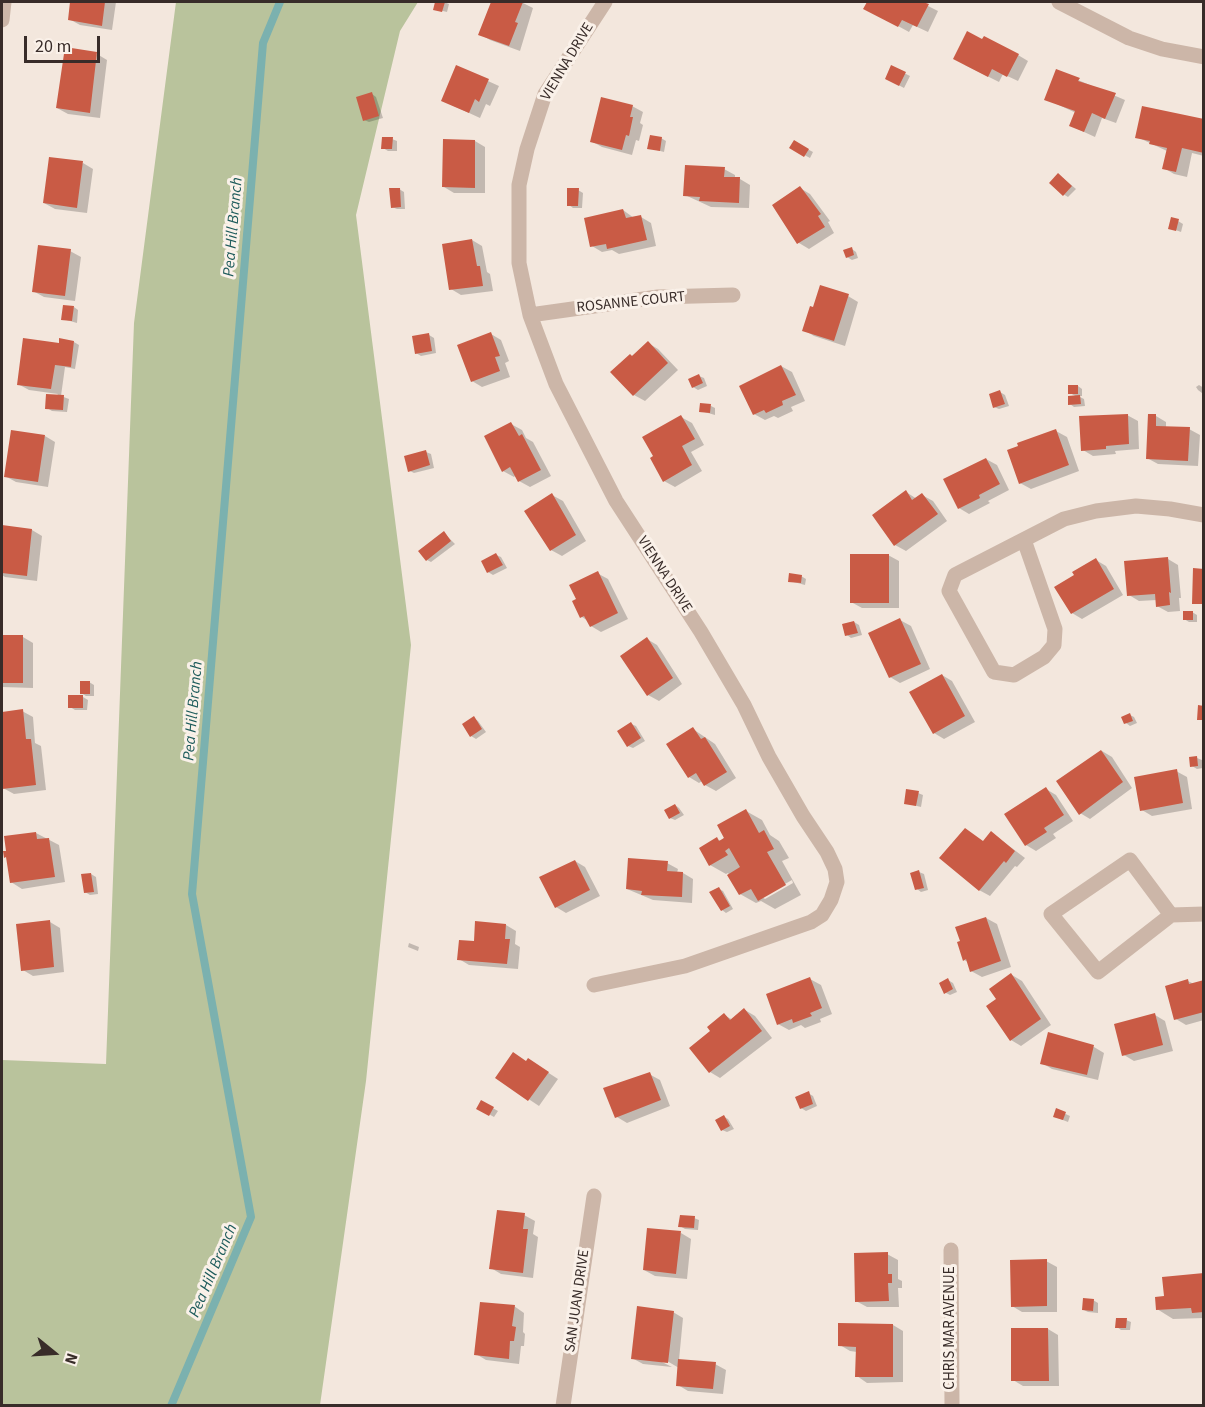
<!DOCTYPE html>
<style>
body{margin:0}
#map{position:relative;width:1205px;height:1407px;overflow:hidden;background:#f3e7dd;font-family:"Source Sans 3",sans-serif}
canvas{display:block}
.frame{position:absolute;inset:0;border:3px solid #382c29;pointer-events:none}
.north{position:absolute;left:24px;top:1323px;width:60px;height:60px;-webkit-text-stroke:4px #faf1e9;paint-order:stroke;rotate:108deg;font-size:16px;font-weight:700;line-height:24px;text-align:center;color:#382c29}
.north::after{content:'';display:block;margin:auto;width:21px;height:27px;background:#382c29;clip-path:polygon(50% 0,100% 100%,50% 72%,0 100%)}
.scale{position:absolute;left:24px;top:36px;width:76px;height:27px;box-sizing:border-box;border:3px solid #382c29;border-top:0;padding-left:8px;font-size:18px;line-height:21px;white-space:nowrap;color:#382c29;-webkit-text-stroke:4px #faf1e9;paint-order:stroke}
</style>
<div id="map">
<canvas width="1205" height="1407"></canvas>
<div class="frame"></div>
<div class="north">N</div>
<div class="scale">20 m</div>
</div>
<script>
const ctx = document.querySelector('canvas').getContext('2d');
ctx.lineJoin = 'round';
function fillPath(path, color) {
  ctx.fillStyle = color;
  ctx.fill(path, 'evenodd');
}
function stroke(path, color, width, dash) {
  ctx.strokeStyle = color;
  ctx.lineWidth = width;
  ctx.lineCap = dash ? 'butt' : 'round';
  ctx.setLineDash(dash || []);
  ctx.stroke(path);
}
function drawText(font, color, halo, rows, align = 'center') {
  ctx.font = font + ' "Source Sans 3",sans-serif';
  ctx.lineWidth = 6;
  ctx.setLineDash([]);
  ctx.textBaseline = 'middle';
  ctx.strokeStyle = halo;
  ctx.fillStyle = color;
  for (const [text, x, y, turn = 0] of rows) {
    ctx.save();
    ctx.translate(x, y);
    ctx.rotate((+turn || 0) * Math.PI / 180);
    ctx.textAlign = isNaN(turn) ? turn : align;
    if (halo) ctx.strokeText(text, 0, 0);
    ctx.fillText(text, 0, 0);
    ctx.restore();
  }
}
const green = new Path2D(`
 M176,2h242l-18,29 -44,184 55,430 -45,436 -46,324 -318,1v-346l104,4 28,-741z`);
const shadow = new Path2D(`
 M72,2h44l-4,28 -32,-5 -11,-6z
 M437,2h7l5,2 -2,8 -12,-3z
 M492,2h29l12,6 -13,43 -30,-11 -10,-6z
 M868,2h52l18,9 -10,21 -15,-7 -4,7 -44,-24z
 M97,54l10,6 -7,58 -32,-4 -11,-6z
 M1018,55l10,6 -10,20 -15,-7 -4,8 -34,-17z
 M892,67l18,9 -6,12 -17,-9z
 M1057,71l68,29 -9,23 -14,-5 -7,19 -24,-11 5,-13 -30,-14z
 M488,81l11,5 -9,20 -4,-2 -6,14 -37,-17z
 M372,94l4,3 7,21 -14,4 -5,-2z
 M632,106l11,6 -3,11 3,2 -4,16 -3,-1 -4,15 -30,-8 -11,-6z
 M1204,121v35l-12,-3 -5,24 -13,-3 -10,-6 3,-17 -30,-14z
 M661,138l5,3 -2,11 -15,-4z
 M392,139l5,2v10h-9l-5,-3z
 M475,141l10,6v46h-31l-10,-6z
 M794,142l19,10 -3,6 -19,-10z
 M83,163l10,6 -6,44 -32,-4 -11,-6z
 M724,169l11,6v4h5l10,6 -1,23 -38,-1 -26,-12z
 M1063,178l13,11 -8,8 -5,-3z
 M800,188l10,6 20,27 -2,1 6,11 -25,16 -10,-6 -25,-38z
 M399,189l5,3 1,17h-8l-5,-2z
 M578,190l5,3 -1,15h-9l-4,-3z
 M623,210l11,8 7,-1 10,6 5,23 -37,8 -7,-4 -10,2 -10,-6z
 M1178,221l5,3 -2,8 -11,-4z
 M472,240l10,6 5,26 3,2 3,17 -32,4 -10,-6z
 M852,249l4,3 2,6 -6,2 -5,-3z
 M70,251l11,6 -6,44 -31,-4 -11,-6z
 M848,296l10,6 -13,44 -31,-10 -10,-6z
 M74,307l4,3 -1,13 -14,-4z
 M491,334l10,6 8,21 -4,2 5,14 -28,10 -10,-6z
 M429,335l5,3 2,15 -15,3 -5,-3z
 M74,342l5,3 -4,24 -10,-2 -4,29 8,3 -2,13 -15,-1 -5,-3 11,-14 -29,-4 -11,-6 40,-40z
 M648,343l10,6 20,21 -33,31 -11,-6 -22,-23z
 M781,366l11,6 13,29 -14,6 2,4 -15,7 -4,-2 -9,4 -11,-6z
 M699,376l5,2 3,8 -9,4 -5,-3z
 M1199,385l5,3 -2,5 -4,-3 -2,-3z
 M1078,386l4,3v7h-4l6,3 1,7 -11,1 -4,-3 7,-7 -7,-4z
 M1000,392l5,3 4,11 -10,3 -5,-2z
 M711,406l4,2v7l-14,-4z
 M1127,415l11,6 1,28 -24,2 1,3 -23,2 -10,-6z
 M1156,416l10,6v6l23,1 11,6 -2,31 -40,-2 -11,-6z
 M681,417l11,6 12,22 -13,7 11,19 -27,16 -11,-6z
 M511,424l11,6 4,8 7,4 18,34 -21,11 -11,-6 -3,-6 -2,2 -11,-6z
 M1056,431l11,6 12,34 -48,18 -11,-6z
 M45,436l10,6 -7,45 -32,-5 -11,-6z
 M426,452l5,2 3,14 -20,5 -4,-2z
 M986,459l11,6 12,25 -21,11 2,2 -21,11 -10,-6z
 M906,492l11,7 5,-4 11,6 14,20 -41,30 -11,-6z
 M552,495l11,6 23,40 -24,15 -11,-6 -25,-39z
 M2,526l30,4 10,6 -5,45 -32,-4 -3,-2z
 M444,533l11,11 -24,18 -4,-2z
 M496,555l5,2 6,11 -14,7 -5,-3 -5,-10z
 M888,555l11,6v47h-37l-11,-6z
 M1168,559l10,6 3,33h-2l1,13 -12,1 -11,-6v-6l-18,1 -10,-6z
 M1096,560l10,6 17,29 -41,24 -10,-6 4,-38z
 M597,573l11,6 20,40 -27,13 -10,-6 -3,-5 -6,-4 -4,-17z
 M801,576l5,3 -1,6 -15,-4z
 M1192,612l5,3v7h-8l-5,-3z
 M900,620l11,6 19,43 -30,14 -10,-6z
 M854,622l5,3 3,10 -11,3 -4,-3z
 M2,637h21l10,6v45l-31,-1z
 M647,639l10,6 25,39 -23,17 -11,-6z
 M942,675l10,6 23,41 -31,17 -10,-6z
 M89,682l5,3v11h-8l-5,-3z
 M83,697l5,3 -1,10h-12l-5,-3z
 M22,711l11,6 2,26 6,3 5,44 -32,4 -11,-6 -1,-18v-57z
 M1130,715l4,2 3,6 -7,3 -4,-3z
 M474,718l4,3 8,11 -10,7 -5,-3 -7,-11z
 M631,724l5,2 9,15 -12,7 -5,-2z
 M693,729l22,15 21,34 -20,13 -11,-6 -3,-4 -3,2 -10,-6z
 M1102,751l10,6 20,31 -42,31 -10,-6z
 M1197,758l5,2 1,8 -6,1 -5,-3z
 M1176,771l11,6 5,32 -40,7 -10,-6z
 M1046,789l10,6 17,26 -20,13 3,4 -20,13 -10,-6z
 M918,793l5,2 -2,12 -16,-4z
 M675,805l4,3 5,7 -9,5 -5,-2z
 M746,811l16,9 8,15 9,6 10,17 -7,3 19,34 -26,14 -14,-8 -5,2 -16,-9 -12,-21 -2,1 -16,-9 7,-26 4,2zM792,880l1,3 -28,16 -3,-2z
 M36,833l23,12 6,37 -43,7 -11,-7 -3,-24 -2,-1z
 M992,833l33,25 -8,9 -2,-1 -25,30 -11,-6z
 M575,861l10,6 15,29 -34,17 -10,-6z
 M667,863l11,6 -1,4h6l10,6 -1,24 -39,-3 -26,-11z
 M919,872l5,2 4,16 -7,2 -4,-3z
 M91,874l5,3 2,17 -8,1 -5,-3z
 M719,889l4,2 10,18 -7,4 -4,-3z
 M986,918l11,6 14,43 -29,10 -11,-6 -3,-9 -4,-2z
 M50,922l10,6 4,44 -31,4 -10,-6z
 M506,925l10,6 -1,13 5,3 -2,22 -49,-4 -10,-6z
 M409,943l10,4 -1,4 -10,-4z
 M1012,975l10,6 29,44 -30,21 -10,-6 -13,-40z
 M810,979l11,6 11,29 -12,5 1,3 -16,6 -4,-3 -12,5 -11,-6z
 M948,980l5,3 4,9 -7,3 -4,-2z
 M1188,981l6,3 10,-2v38l-18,5 -10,-6z
 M745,1010l10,6 17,22 -52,40 -10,-6 -19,-24 21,-17 12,-16 9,5z
 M1155,1015l10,6 8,30 -39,10 -10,-6z
 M1080,1044l14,3 10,6 -6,27 -46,-11 -10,-6z
 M527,1062l11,4 20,13 -19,27 -42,-28z
 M649,1074l11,6 10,26 -43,17 -10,-6z
 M808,1093l5,3 4,10 -11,5 -5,-3z
 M482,1102l16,9 -4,6 -16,-9z
 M1057,1110l13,6 -2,6 -13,-5z
 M724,1117l4,2 6,10 -7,3 -5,-2z
 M524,1215l11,6 -2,13 5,3 -5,41 -32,-4 -10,-6z
 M694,1218l5,2 -1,10 -13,-1 -5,-3z
 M681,1233l10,6 -4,40 -32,-3 -11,-6z
 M887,1254l11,6v19l4,2v7h-4l1,19h-32l-11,-6z
 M1046,1261l11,6v45h-35l-10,-6z
 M1204,1275v43l-31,1 -16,-10 9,-11z
 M1093,1300l5,3v10l-10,-1 -4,-2z
 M514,1306l10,7 -1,19 2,2 -1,12h-3l-2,18 -33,-4 -10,-6z
 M673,1312l10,6 -4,42 36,4 11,6 -3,24 -35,-3 -10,-6 1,-17 -17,-10 -2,3 12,6 -29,-3 -11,-6z
 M1126,1320l5,2 -1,8h-9l-4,-3z
 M893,1325l10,6v51l-36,1 -10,-7v-24l-7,-1 -10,-6z
 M1048,1329l10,6 1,51h-36l-10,-6z`);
const stream = new Path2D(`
 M171,1406l80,-189 -59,-323 71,-851 17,-41`);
const building = new Path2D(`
 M70,2h35l-3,24 -34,-6z
 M435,2h10l-3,10 -9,-2z
 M491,2h32l-8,20 3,1 -9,23 -31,-11z
 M867,2h56l6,2 -12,23 -15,-7 -4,7 -35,-18z
 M967,31l15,8 2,-3 35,18 -12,23 -15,-8 -4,8 -35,-18z
 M65,47l32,5 -7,61 -34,-5z
 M456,65l33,14 -10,23 -4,-3 -6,14 -28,-12z
 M891,65l15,7 -7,14 -14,-7z
 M1056,69l24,9 -2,3 38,12 -11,26 -13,-6 -8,19 -15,-6 6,-15 -31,-11z
 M372,92l7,24 -16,5 -7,-24z
 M601,97l32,8 -3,12h3l-4,19 -3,-1 -4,15 -32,-8z
 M1142,106l62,13v34l-22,-5 -6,24 -14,-3 5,-21 -18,-4 1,-3 -15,-3z
 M650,135l12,2 -2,14 -13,-2z
 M382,137h11l-1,12h-11z
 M443,139l32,1v48l-33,-1z
 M794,140l15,9 -5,8 -15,-9z
 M49,157l34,4 -6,47 -34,-5z
 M685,165l40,2 -1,10h16l-1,26 -40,-2 1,-4 -17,-1z
 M1058,173l14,13 -9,10 -14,-13z
 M800,186l21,28 -3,2 7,11 -28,17 -25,-39z
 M389,188h11l1,19 -10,1z
 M567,188h12l-1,18h-11z
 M623,209l3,9 15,-3 6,25 -40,9 -1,-5 -16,3 -6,-29z
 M1171,217l8,2 -3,12 -8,-2z
 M472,239l5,27h3l3,20 -34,4 -7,-46z
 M38,245l33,4 -6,47 -33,-4z
 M852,247l2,8 -8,3 -3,-8z
 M820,285l29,9 -15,47 -32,-10 8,-25 3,1z
 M63,305l11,1 -2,15 -11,-1z
 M491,332l9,24 -5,1 5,14 -29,11 -14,-37z
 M429,333l3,18 -17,3 -3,-18z
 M23,338l36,5v-5l15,3 -3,26 -16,-2 -4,24 -34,-4z
 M648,341l20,22 -35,33 -23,-24 20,-18 2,2z
 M781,365l15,30 -14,6 1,4 -17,8 -2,-3 -11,5 -14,-29z
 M699,374l4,9 -11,5 -4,-9z
 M1068,385h10v9h-10z
 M1000,390l5,14 -12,4 -4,-14z
 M46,394l18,1 -1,15 -18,-1z
 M1080,395l1,9 -13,1v-9z
 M700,403l11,1 -1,9 -11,-1z
 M1128,414l1,30 -23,2v3l-25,2 -2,-35z
 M1148,414h8v12l34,1 -2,34 -42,-2z
 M681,415l14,24 -13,7 10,19 -29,17 -13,-24 3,-2 -11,-19z
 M511,422l8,14 3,-2 19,36 -23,12 -8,-15 -8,5 -18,-36z
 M1056,429l13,36 -50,19 -12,-34 11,-4 -1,-3z
 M11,430l34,5 -7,47 -34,-5z
 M426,450l4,15 -22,7 -4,-16z
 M986,458l14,26 -21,11 1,3 -22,11 -15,-30z
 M906,490l6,10 10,-7 16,21 -44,32 -22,-31z
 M552,493l24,42 -26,16 -26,-40z
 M2,525l30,4 -5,47 -25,-3z
 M444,531l7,10 -25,20 -8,-10z
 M496,553l7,12 -16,8 -6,-12z
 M850,554h39v49h-39z
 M1168,557l3,36 -2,-1 1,13 -14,2 -1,-13 -28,2 -3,-35z
 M1096,558l18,31 -43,25 -17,-27 20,-12 -2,-3z
 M1193,568l11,1v35h-12z
 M598,571l20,42 -28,14 -6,-11 -4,2 -8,-17 4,-2 -7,-14z
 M789,573l13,2 -1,8 -13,-1z
 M1183,611h10v9h-10z
 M900,618l21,46 -32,14 -21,-45z
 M854,621l4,12 -13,3 -3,-12z
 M2,635h21v48h-21z
 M647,637l26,41 -26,18 -27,-40z
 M942,674l23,42 -32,18 -24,-42z
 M80,681h10v13h-10z
 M68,695h15v13h-15z
 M1198,705l6,1v14h-7z
 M23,709l3,30h5l5,46 -34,4v-77z
 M1130,713l3,8 -9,3 -3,-7z
 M474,716l8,13 -12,8 -8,-13z
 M631,722l10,16 -14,9 -10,-16z
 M693,727l8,12 4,-2 22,35 -23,14 -8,-13 -8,5 -22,-34z
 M1101,750l22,32 -44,33 -23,-34z
 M1197,756l1,10 -8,1 -1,-10z
 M1177,769l6,34 -43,8 -6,-34z
 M1046,787l18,28 -20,13 3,4 -22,14 -21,-32z
 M906,789l13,2 -3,15 -12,-2z
 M675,804l5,9 -11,6 -5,-9z
 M746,809l13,24 5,-3 10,19 -7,3 19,33 -28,16 -7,-12 -12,6 -12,-20 13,-8 -11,-19 -4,3 3,4 -19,11 -10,-18 18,-11 2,4 5,-3 -7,-13z
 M965,828l18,13 8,-10 24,20 -9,12 -2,-2 -25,30 -40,-33z
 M36,832l1,7 12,-1 6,39 -45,6 -4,-26 -2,1 -1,-7h3l-2,-15z
 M628,858l40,3 -1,10 16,1 -1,25 -41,-2 1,-4 -16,-2z
 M575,860l15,30 -35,18 -16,-31z
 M919,870l5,18 -9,2 -5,-17z
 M91,873l3,19 -10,1 -3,-19z
 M719,887l11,19 -9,5 -12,-19z
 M986,917l15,44 -31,11 -4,-13 -3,2 -6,-19 3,-1 -5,-14z
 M50,920l4,47 -33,4 -5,-47z
 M475,921l31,3 -1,15h5l-3,25 -50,-4 2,-20 15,1z
 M1011,973l30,46 -31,22 -24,-35 10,-7 -7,-10z
 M810,977l12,31 -12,5 2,3 -19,7 -1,-4 -15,6 -11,-31z
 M948,978l5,11 -9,5 -5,-11z
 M1188,979l1,5 15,-4v32l-30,8 -9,-34z
 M744,1008l18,23 -53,42 -20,-25 21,-17 -3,-4 17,-14 6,7z
 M1155,1013l8,32 -41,11 -8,-32z
 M1048,1032l46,13 -7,30 -47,-11z
 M513,1052l13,9 2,-3 21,14 -21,29 -33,-23z
 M650,1072l11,28 -46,18 -12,-30z
 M809,1091l4,13 -13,5 -5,-12z
 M481,1100l13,7 -5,9 -13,-7z
 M1056,1108l10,4 -3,8 -10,-3z
 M724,1115l6,11 -9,5 -6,-11z
 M497,1210l28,3 -2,16h5l-5,44 -34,-4z
 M680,1215l15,1 -1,12 -16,-1z
 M647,1228l34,3 -5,43 -33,-4z
 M888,1252v22h4v9h-4l1,18 -34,1 -1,-49z
 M1047,1259v47l-36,1 -1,-47z
 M1204,1273v39l-12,1 -1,-5 -35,2 -1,-13 9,-1 -2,-19z
 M1083,1298l11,1 -1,12 -11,-1z
 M480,1302l35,3 -3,21 4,1 -2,14h-4l-1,18 -35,-4z
 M637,1306l37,5 -6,52 -37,-4z
 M1116,1318h11l-1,10h-11z
 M838,1323l55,1v53h-38l1,-30 -18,-1z
 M1011,1328h37l1,53h-38z
 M678,1359l38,3 -3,27 -37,-3z`);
const minor = new Path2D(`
 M1059,2l70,36 33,11 42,8
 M2,20l2,-18
 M530,315l128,-18 75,-2
 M1024,540l31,89 -1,16 -10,12 -30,18 -20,-3 -45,-81 6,-16 109,-56 32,-8 40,-5 34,3 34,6
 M1171,915l-41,-55 -79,54 47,58 73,-57 33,-1
 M594,985l91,-19 126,-44 11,-7 9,-15 6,-18 -2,-13 -8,-17 -24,-36 -34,-59 -25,-52 -43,-73 -85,-131 -60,-117 -26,-69 -11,-52v-78l8,-36 18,-55 60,-92
 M951,1250l1,156
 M563,1406l31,-210`);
const streetNames = [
 ["VIENNA DRIVE",568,62,-59],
 ["ROSANNE COURT",631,303,-6],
 ["VIENNA DRIVE",664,575,57],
 ["SAN JUAN DRIVE",578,1301,-82],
 ["CHRIS MAR AVENUE",951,1328,-90]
];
const waterNames = [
 ["Pea Hill Branch",234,227,-85],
 ["Pea Hill Branch",194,711,-85],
 ["Pea Hill Branch",214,1271,-67]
];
fillPath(green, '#b9c39c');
fillPath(shadow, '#0003');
stroke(stream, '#7bb1af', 8);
fillPath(building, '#c95b45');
stroke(minor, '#ccb6a8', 15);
drawText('15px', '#382c29', '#faf1e9', streetNames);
drawText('italic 16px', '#1d5b5b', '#faf1e9', waterNames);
</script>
